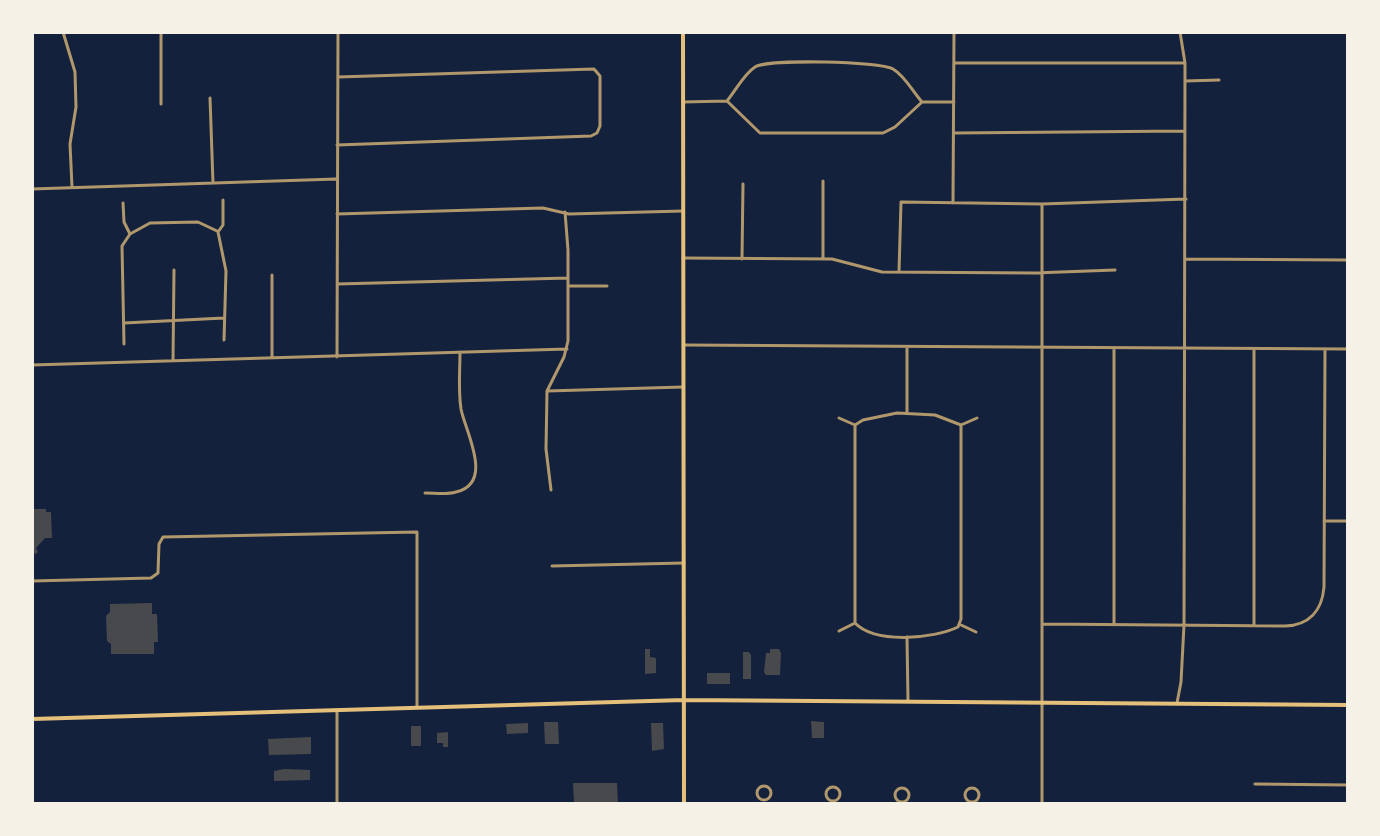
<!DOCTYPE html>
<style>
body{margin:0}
#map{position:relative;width:1380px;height:836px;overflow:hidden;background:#14213d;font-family:"Noto Sans",sans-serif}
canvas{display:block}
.frame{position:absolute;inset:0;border:34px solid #f6f1e7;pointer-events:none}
</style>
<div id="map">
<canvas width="1380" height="836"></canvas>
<div class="frame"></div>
</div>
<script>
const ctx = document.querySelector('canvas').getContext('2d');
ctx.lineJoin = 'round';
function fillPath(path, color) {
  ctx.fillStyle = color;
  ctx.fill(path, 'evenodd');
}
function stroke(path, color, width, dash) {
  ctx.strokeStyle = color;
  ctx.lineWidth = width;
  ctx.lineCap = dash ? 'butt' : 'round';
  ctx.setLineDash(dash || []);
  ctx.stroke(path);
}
const building = new Path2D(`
 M32,509h14v3h5l1,26h-7l-9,10 2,4 -2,2 -4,-2z
 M152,603v11h5l1,28h-4v12h-43v-10l-4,-3 -1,-25 4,-4v-8z
 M645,649h5v8l6,1v15l-11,1z
 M770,649h9l2,4 -1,22h-14l-2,-3 2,-19h4z
 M743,652h6l2,3v24h-8z
 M707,673h23v11h-23z
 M811,721l13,1v16h-12z
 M544,722h14l1,22h-14z
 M528,723v10l-21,1 -1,-10z
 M651,723h12l1,26 -12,2z
 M411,726h10v20h-10z
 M448,732v15h-5v-4h-6v-10z
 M311,737v17l-42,1 -1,-16z
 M284,769l26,1v10l-36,1v-10z
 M573,783h44l1,21h-44z`);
const minor = new Path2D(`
 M63,32l12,40 1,35 -6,37 2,43
 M161,32v72
 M954,63h231
 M1185,81l34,-1
 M210,98l3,85
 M727,101c9,-11 17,-27 28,-34 13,-8 125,-6 138,2 12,7 20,23 29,33
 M683,102l44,-1 33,32h123l12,-6 27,-25h32
 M954,133l231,-2
 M337,145l254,-9 6,-3 3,-7v-50l-6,-7 -256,8
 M32,189l304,-10
 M223,200v25l-5,7 8,39 -2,69
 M123,203l1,19 6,12 -8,12 2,98
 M953,203l1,-171
 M337,214l206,-6 26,6 114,-3
 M130,234l20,-11 48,-1 19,9
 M683,258l149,1 50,13 152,1 81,-3
 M823,258v-77
 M742,259l1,-75
 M1185,259l163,1
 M899,272l2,-70 141,2 144,-5
 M272,275v83
 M337,284l231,-6
 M568,286h39
 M124,323l100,-5
 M684,345l664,4
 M907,348v65
 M337,357l1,-325
 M173,361l1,-91
 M32,365l535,-16
 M547,391l136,-4
 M897,413l38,2 26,10v194l-3,8c-25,12 -83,17 -103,-4v-198l8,-5z
 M839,418l16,7
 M961,425l16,-7
 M551,490l-5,-41 1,-58 17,-34 4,-16v-91l-3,-38
 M425,493c10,0 21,2 31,-1 39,-9 9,-61 5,-83 -3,-19 -1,-38 -1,-57
 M1324,521h24
 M552,566l132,-3
 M32,581l119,-3 7,-5 1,-29 4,-7 254,-5v174
 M1042,624l243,2c24,-1 37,-15 39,-39l1,-238
 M1114,624v-276
 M961,625l15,7
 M1254,625v-276
 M839,631l16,-8
 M907,637l1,64
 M1177,703l4,-21 3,-57 1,-562 -5,-31
 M1255,784l93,1
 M757 793a7 7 0 1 1 14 0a7 7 0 1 1-14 0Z
 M826 794a7 7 0 1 1 14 0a7 7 0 1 1-14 0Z
 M895 795a7 7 0 1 1 14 0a7 7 0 1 1-14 0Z
 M965 795a7 7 0 1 1 14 0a7 7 0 1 1-14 0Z
 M337,804v-92
 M1042,804v-600`);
const secondary = new Path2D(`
 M683,32l1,772
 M32,719l652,-19 664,5`);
fillPath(building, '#48494c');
stroke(minor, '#b1986c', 3);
stroke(secondary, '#e5c07b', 4);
</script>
